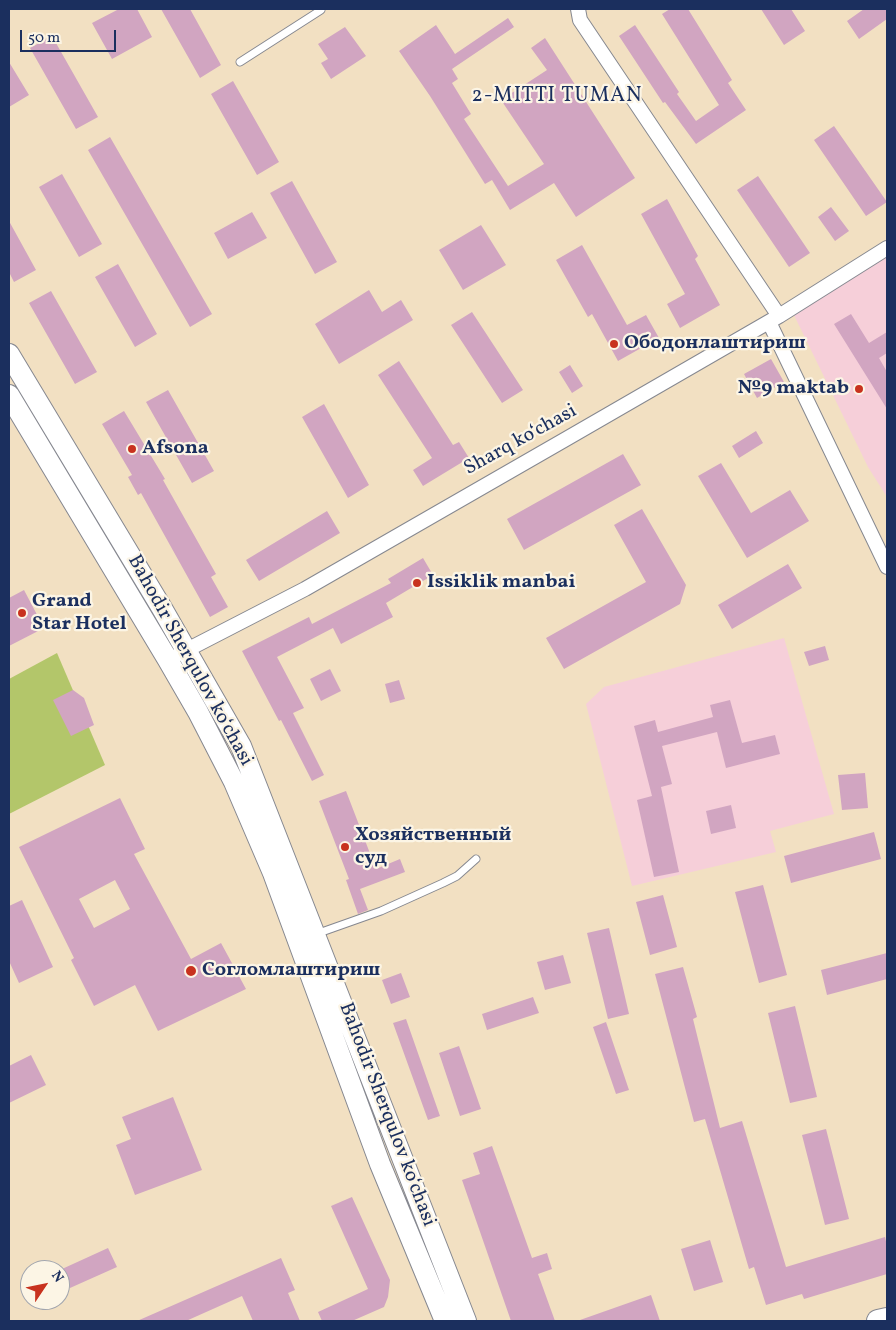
<!DOCTYPE html>
<meta charset="utf-8">
<style>
body{margin:0}
#map{position:relative;width:896px;height:1330px;overflow:hidden;background:#f2e0c2;font-family:Vollkorn,serif}
canvas{display:block}
.frame{position:absolute;inset:0;border:10px solid #1b2f5e;pointer-events:none}
.north{position:absolute;left:20px;top:1260px;width:50px;height:50px;box-sizing:border-box;background:#fcf5e5;border:1px solid #a2a6af;border-radius:50%;rotate:56deg;font-size:14px;font-weight:700;line-height:20px;text-align:center;color:#1b2f5e}
.north::after{content:'';display:block;margin:auto;width:18px;height:22px;background:#c8321e;clip-path:polygon(50% 0,100% 100%,50% 72%,0 100%)}
.scale{position:absolute;left:20px;top:30px;width:96px;height:22px;box-sizing:border-box;border:2px solid #1b2f5e;border-top:0;padding-left:6px;font-size:15px;line-height:18px;white-space:nowrap;color:#1b2f5e;-webkit-text-stroke:4px #fcf5e5;paint-order:stroke}
</style>
<div id="map">
<canvas width="896" height="1330"></canvas>
<div class="frame"></div>
<div class="north">N</div>
<div class="scale">50 m</div>
</div>
<script>
const ctx = document.querySelector('canvas').getContext('2d');
ctx.lineJoin = 'round';
function fillPath(path, color) {
  ctx.fillStyle = color;
  ctx.fill(path, 'evenodd');
}
function stroke(path, color, width, dash) {
  ctx.strokeStyle = color;
  ctx.lineWidth = width;
  ctx.lineCap = dash ? 'butt' : 'round';
  ctx.setLineDash(dash || []);
  ctx.stroke(path);
}
function drawText(font, color, halo, rows, align = 'center') {
  ctx.font = font + ' Vollkorn,serif';
  ctx.lineWidth = 4.5;
  ctx.setLineDash([]);
  ctx.textBaseline = 'middle';
  ctx.strokeStyle = halo;
  ctx.fillStyle = color;
  for (const [text, x, y, turn = 0] of rows) {
    ctx.save();
    ctx.translate(x, y);
    ctx.rotate((+turn || 0) * Math.PI / 180);
    ctx.textAlign = isNaN(turn) ? turn : align;
    if (halo) ctx.strokeText(text, 0, 0);
    ctx.fillText(text, 0, 0);
    ctx.restore();
  }
}
const built = new Path2D(`
 M887,255v242l-19,-30 -76,-156z
 M784,638l50,176 -64,17 6,21 -144,34 -46,-182 18,-17z`);
const green = new Path2D(`
 M57,653l48,112 -96,49v-135z`);
const building = new Path2D(`
 M119,9h18l15,28 -40,22 -20,-36z
 M161,9h29l31,56 -21,13z
 M670,9h18l44,71 -4,3 18,27 -50,34 -31,-42 -2,1 -44,-67 16,-11 44,67 -2,2 19,27 23,-16 -57,-91z
 M761,9h30l14,22 -21,14z
 M864,9h23v10l-28,20 -12,-18z
 M508,18l6,9 -62,42 6,10 -6,4 19,31 -7,5 44,67 36,-22 -43,-64 46,-30 -16,-22 14,-10 90,140 -59,39 -22,-34 -44,27 -18,-30 -7,4 -55,-88 -31,-45 37,-26 19,29z
 M345,27l21,29 -35,23 -10,-16 7,-4 -10,-15z
 M52,36l46,81 -22,12 -46,-81z
 M9,62l20,33 -20,12z
 M233,81l46,81 -22,13 -46,-81z
 M834,126l53,76 -21,14 -52,-76z
 M110,137l102,177 -22,13 -102,-177z
 M62,174l40,70 -23,13 -40,-70z
 M758,176l52,77 -21,14 -52,-77z
 M292,181l45,81 -22,12 -45,-81z
 M667,199l31,57 -3,3 25,46 -40,23 -13,-24 18,-10 -44,-80z
 M831,207l18,24 -14,10 -17,-24z
 M252,212l15,26 -39,21 -14,-26z
 M9,221l27,49 -22,12 -5,-10z
 M481,225l25,40 -43,25 -24,-40z
 M582,245l45,80 19,-10 13,23 -41,23 -26,-47 -4,3 -32,-57z
 M118,264l39,70 -22,13 -40,-70z
 M369,290l13,22 19,-12 12,20 -74,44 -24,-40z
 M51,291l46,81 -22,12 -46,-81z
 M472,312l51,78 -21,13 -51,-78z
 M851,314l18,29 18,-11v21l-8,5 8,14v37l-53,-85z
 M771,359l13,23 -27,16 -13,-24z
 M399,361l54,84 6,-3 10,16 -46,28 -10,-16 19,-12 -54,-83z
 M570,365l13,21 -11,7 -13,-21z
 M168,390l46,81 -22,12 -46,-81z
 M324,404l45,81 -21,13 -46,-81z
 M124,411l41,68 -2,1 53,94 -5,3 17,30 -18,10 -69,-124 -3,2 -10,-18 4,-2 -30,-51z
 M756,431l7,12 -24,15 -7,-12z
 M623,454l18,31 -117,65 -17,-31z
 M721,463l30,50 39,-23 19,31 -62,37 -49,-82z
 M642,509l44,76 -6,19 -116,65 -18,-31 100,-56 -32,-57z
 M327,511l13,22 -81,48 -13,-21z
 M423,558l10,17 -47,28 7,14 -52,27 -8,-16 -56,29 27,51 -11,5 31,62 -12,6 -31,-61 -2,1 -37,-70 67,-34 3,7 79,-41 -3,-4z
 M788,564l14,24 -70,41 -14,-24z
 M24,590l20,38 -35,18v-48z
 M825,646l4,14 -20,6 -5,-14z
 M330,669l11,22 -20,10 -11,-22z
 M399,680l6,19 -15,4 -5,-19z
 M73,690l11,8 10,27 -23,11 -18,-36z
 M730,700l12,43 33,-8 5,19 -54,14 -9,-36 -55,14 10,38 -11,3 18,85 -25,5 -17,-77 15,-4 -18,-70 21,-6 3,12 55,-15 -3,-12z
 M865,773l3,35 -26,2 -4,-35z
 M346,791l30,78 24,-10 5,13 -45,17 8,21 -10,4 -12,-34 3,-1 -30,-78z
 M120,798l25,51 -11,5 57,105 30,-16 25,46 -88,42 -23,-46 -41,21 -23,-46 3,-2 -55,-111zM115,880l15,29 -36,19 -15,-29z
 M731,805l5,23 -25,6 -5,-23z
 M874,832l7,27 -90,24 -7,-27z
 M763,885l24,90 -28,8 -24,-91z
 M663,895l14,52 -27,8 -14,-53z
 M22,900l31,67 -34,16 -10,-22v-55z
 M609,928l20,86 -21,5 -21,-86z
 M887,953v26l-60,16 -6,-25z
 M563,955l8,28 -26,7 -8,-28z
 M683,967l14,50 -4,2 27,109 22,-7 44,146 99,-30 2,9v28l-83,25 -2,-5 -36,11 -12,-38 -5,2 -44,-150 -11,3 -39,-148z
 M401,973l9,24 -19,7 -9,-24z
 M533,997l6,16 -52,17 -5,-16z
 M795,1006l22,91 -27,6 -22,-90z
 M406,1019l34,97 -12,4 -35,-97z
 M606,1022l23,68 -13,4 -23,-67z
 M459,1046l22,63 -21,7 -21,-63z
 M31,1055l15,30 -37,18v-37z
 M173,1097l29,73 -67,25 -19,-50 15,-6 -9,-22z
 M826,1129l23,90 -24,6 -23,-90z
 M492,1146l40,112 15,-5 5,16 -14,5 17,47h-44l-49,-141 18,-6 -7,-21z
 M352,1197l38,83 -2,17 -4,10 -32,14h-30l-4,-9 50,-23 -37,-83z
 M710,1240l13,42 -29,9 -13,-42z
 M108,1248l9,19 -47,21 -8,-19z
 M281,1258l14,32 -7,3 12,28h-47l-11,-25 -56,25h-49z
 M651,1295l9,26h-79l-1,-1z`);
const lane = new Path2D(`
 M240,62l81,-52
 M316,934l65,-23 62,-28 14,-7 19,-17`);
const street = new Path2D(`
 M578,9l2,11 199,296
 M769,322l118,245
 M179,654l126,-65 261,-150 213,-123 108,-68`);
const secondary = new Path2D(`
 M9,354l154,256 78,136 225,575
 M9,395l159,265 30,52 36,70 39,91 107,291 65,157`);
const primary = new Path2D(`
 M878,1321l9,-2`);
const markers = [
 [614,344,5,"#c8321e"],
 [859,389,5,"#c8321e"],
 [132,449,5,"#c8321e"],
 [417,583,5,"#c8321e"],
 [22,613,5,"#c8321e"],
 [345,847,5,"#c8321e"],
 [191,971,6,"#c8321e"]
];
const poiNames = [
 ["Ободонлаштириш",624,344],
 ["№9 maktab",849,389,"right"],
 ["Afsona",142,449],
 ["Issiklik manbai",427,583],
 ["Grand",32,602],
 ["Star Hotel",32,625],
 ["Хозяйственный",355,836],
 ["суд",355,859],
 ["Согломлаштириш",202,971]
];
const streetNames = [
 ["Sharq ko‘chasi",521,441,-29],
 ["Bahodir Sherqulov ko‘chasi",189,661,61],
 ["Bahodir Sherqulov ko‘chasi",386,1115,69]
];
const neighbourhoodNames = [
 ["2-MITTI TUMAN",557,97]
];
fillPath(built, '#f6cfd9');
fillPath(green, '#b3c66a');
fillPath(building, '#d1a5c1');
stroke(lane, '#868890', 9);
stroke(street, '#868890', 16);
stroke(secondary, '#868890', 22);
stroke(primary, '#868890', 24);
stroke(lane, '#fff', 7);
stroke(street, '#fff', 14);
stroke(secondary, '#fff', 20);
stroke(primary, '#fff', 22);
for (const [x, y, r, color] of markers) {
  const dot = new Path2D();
  dot.arc(x, y, r, 0, 2 * Math.PI);
  ctx.fillStyle = color;
  ctx.fill(dot);
  stroke(dot, '#fcf5e5', 2);
}
drawText('bold 20px', '#1b2f5e', '#fcf5e5', poiNames, 'left');
drawText('20px', '#1b2f5e', '#fcf5e5', streetNames);
ctx.letterSpacing = '1px';
drawText('21px', '#1b2f5e', '#fcf5e5', neighbourhoodNames);
ctx.letterSpacing = '0px';
</script>
